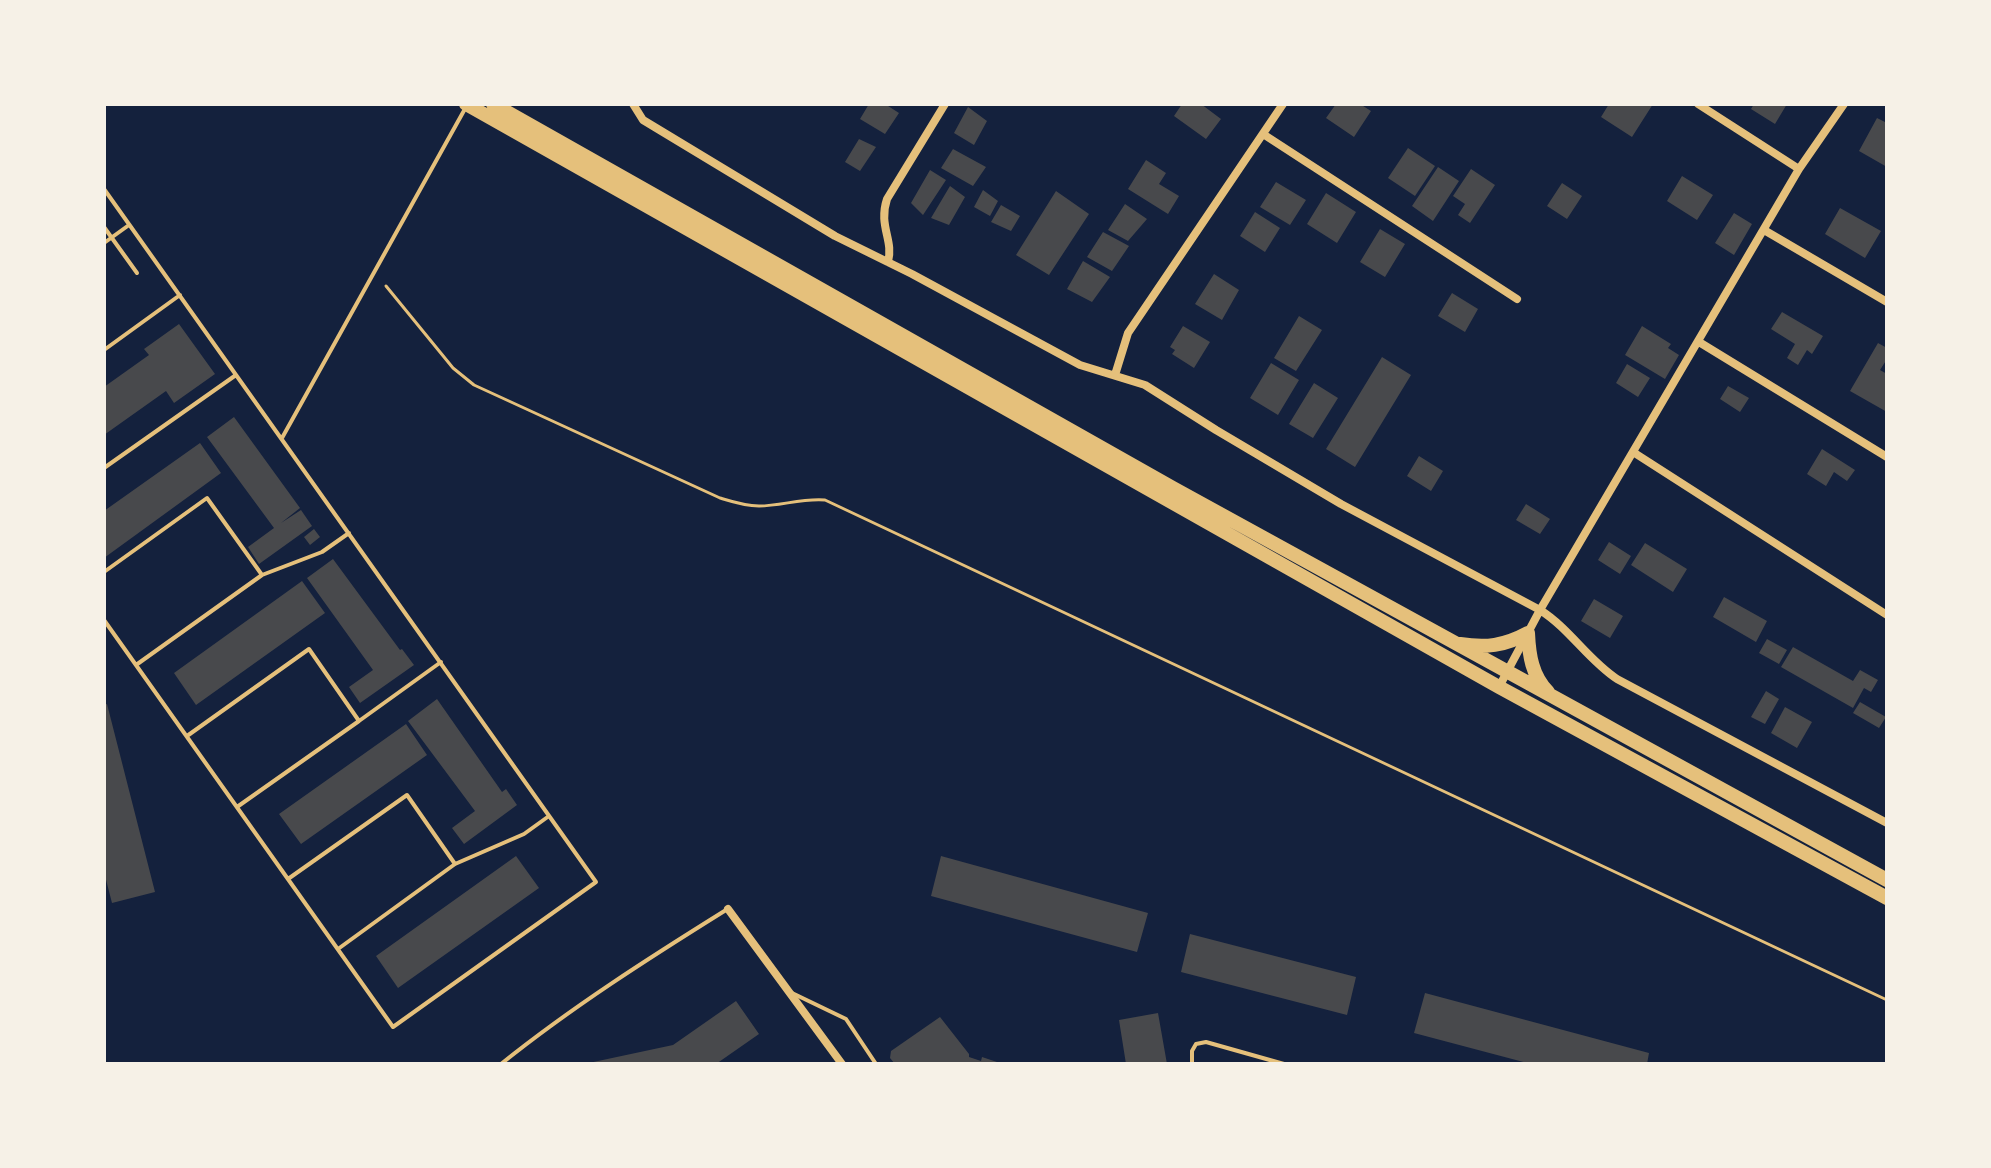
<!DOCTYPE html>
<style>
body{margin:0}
#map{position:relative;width:1991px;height:1168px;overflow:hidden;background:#14213d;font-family:Mulish,sans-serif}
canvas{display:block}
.frame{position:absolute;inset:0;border:106px solid #f6f1e7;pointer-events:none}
</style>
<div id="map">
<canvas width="1991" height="1168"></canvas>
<div class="frame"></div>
</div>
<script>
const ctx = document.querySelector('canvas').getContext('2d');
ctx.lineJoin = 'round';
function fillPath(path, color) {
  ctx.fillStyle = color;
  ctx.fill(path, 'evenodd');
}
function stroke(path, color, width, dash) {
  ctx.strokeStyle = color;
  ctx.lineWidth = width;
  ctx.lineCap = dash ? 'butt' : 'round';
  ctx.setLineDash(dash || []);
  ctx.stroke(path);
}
const building = new Path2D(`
 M869,104h16l14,9 -14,21 -25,-15z
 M1182,104h19l20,15 -15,20 -32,-23z
 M1336,104h24l11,7 -17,26 -28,-19z
 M1609,104h44l-21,33 -31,-20z
 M1754,104h33l-12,20 -24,-15z
 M968,107l19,14 -13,24 -20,-12z
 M1877,118l10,5v44l-28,-16z
 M859,139l17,8 -16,24 -15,-9z
 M1408,148l27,18 -20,30 -27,-18z
 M953,149l33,18 -13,19 -32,-18z
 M1146,160l20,13 -7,11 20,12 -11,18 -40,-25z
 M1438,167l21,14 -26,40 -21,-15z
 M1471,169l24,16 -25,38 -12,-8 7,-11 -12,-8z
 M930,170l16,10 -23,35 -12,-12z
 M1682,176l31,19 -16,25 -30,-19z
 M1276,182l30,18 -16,25 -30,-18z
 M1562,183l20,13 -15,23 -20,-13z
 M950,186l15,11 -16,28 -18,-7z
 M983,190l15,11 -8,15 -16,-9z
 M1056,191l33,23 -40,61 -33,-20z
 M1326,193l30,19 -19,31 -30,-19z
 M1125,204l22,15 -19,22 -20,-11z
 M1001,205l19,11 -9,15 -20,-9z
 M1840,208l41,23 -16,27 -40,-24z
 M1255,212l25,16 -15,24 -25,-16z
 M1734,213l18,11 -18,31 -19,-12z
 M1380,229l25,15 -20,33 -25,-15z
 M1103,232l26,14 -17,25 -25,-14z
 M1083,261l27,16 -18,25 -25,-13z
 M1214,274l25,16 -17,30 -27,-16z
 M1452,293l26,16 -13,23 -27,-16z
 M1782,312l41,24 -11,18 -5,-4 -9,15 -11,-7 8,-14 -24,-15z
 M1299,316l23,14 -26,41 -22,-13z
 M179,324l36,50 -41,29 -8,-12 -62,44v-48l45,-32 -5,-6z
 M1183,326l27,16 -16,26 -22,-14 3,-4 -5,-3z
 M1642,326l29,18 -3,4 11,7 -14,24 -40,-24z
 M1878,343l9,5v11l-7,11 7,4v38l-37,-21z
 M1382,357l29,18 -56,92 -29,-18z
 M1271,363l28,17 -21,35 -28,-17z
 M1627,364l23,14 -12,19 -22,-14z
 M1314,383l24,15 -25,40 -24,-14z
 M1728,386l21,12 -9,14 -20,-13z
 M234,417l66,91 -19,15 20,-13 11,16 -53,38 -11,-17 26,-19 -67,-91z
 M200,443l21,30 -117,85v-47z
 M1822,449l33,21 -8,11 -13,-9 -8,14 -19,-12z
 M1419,456l24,15 -12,20 -24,-15z
 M1526,504l24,15 -10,15 -24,-14z
 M314,529l6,8 -10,8 -6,-8z
 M1609,542l22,14 -11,18 -22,-14z
 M1645,543l42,26 -14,23 -42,-27z
 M333,559l67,91 2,-1 12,16 -54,38 -11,-16 24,-17 -66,-92z
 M302,581l23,32 -129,92 -22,-32z
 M1724,597l43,24 -11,21 -43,-25z
 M1594,599l29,17 -13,22 -29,-17z
 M1767,639l20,11 -8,14 -20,-11z
 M1793,647l60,34 7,-11 18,10 -7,12 -7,-4 -11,20 -72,-41z
 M1766,691l13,8 -14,25 -14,-7z
 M437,699l65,93 4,-3 11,16 -53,39 -12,-16 23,-17 -67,-90z
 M1860,702l26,15 -7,11 -26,-15z
 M107,704l48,188 -43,11 -8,-31v-167z
 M1785,707l27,15 -15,26 -26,-15z
 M406,724l21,31 -126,89 -22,-30z
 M516,856l23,32 -141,100 -22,-32z
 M941,856l207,57 -11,39 -206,-56z
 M1190,934l166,43 -9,38 -166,-43z
 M1425,993l224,60 -2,11h-116l-117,-31z
 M736,1001l23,33 -43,30h-132l89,-19z
 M1158,1013l9,51h-41l-7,-44z
 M940,1017l29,37v3l12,4 1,-4 21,7h-108l-5,-6 1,-7z`);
const path = new Path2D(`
 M386,286l67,82 21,17 246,113c13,4 25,8 39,8 22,0 43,-8 66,-6l1062,500`);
const service = new Path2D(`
 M104,189l492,693 -203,145 -289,-407
 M104,227l33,46
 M104,243l25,-18
 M104,350l76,-55
 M282,438l184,-331
 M104,468l132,-93
 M104,572l103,-74 55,77 60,-23 27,-19
 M136,665l126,-90
 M187,736l122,-87 50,72 82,-59
 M237,807l122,-86
 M288,879l119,-84 48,69
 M338,949l117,-85 69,-30 25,-18
 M792,993l54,26 30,45
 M501,1064c71,-57 148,-106 225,-154
 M1192,1064v-13l4,-7 10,-2 78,22`);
const minor = new Path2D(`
 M633,104l10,16 192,116 77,38 168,91 65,20 71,45 125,74 199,106c30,19 48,50 77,69l270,144
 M1698,104l101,65
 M1263,134l254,165
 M1764,230l123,72
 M888,262c6,-22 -10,-36 -1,-63l58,-95
 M1699,342l188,115
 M1115,375l13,-42 155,-229
 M1633,452l254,163
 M1499,687l41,-77 259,-441 45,-65
 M728,909l114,155`);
const trunk = new Path2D(`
 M466,104l1033,583 388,211
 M493,104l680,384 714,392
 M1460,644c26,4 44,2 68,-11 1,22 4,43 20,59`);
fillPath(building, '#48494c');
stroke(path, '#e5c07b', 3);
stroke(service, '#e5c07b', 4);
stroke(minor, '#e5c07b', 8);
stroke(trunk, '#e5c07b', 14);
</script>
